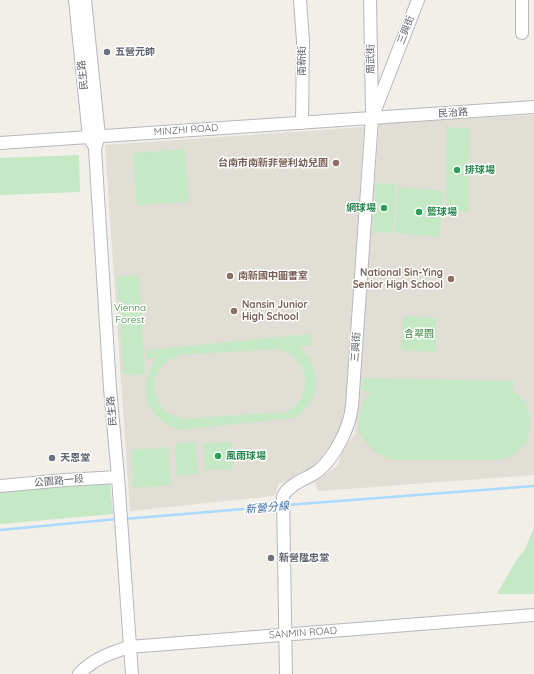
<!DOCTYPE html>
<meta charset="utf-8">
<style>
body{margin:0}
canvas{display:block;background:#f1efe8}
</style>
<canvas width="534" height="674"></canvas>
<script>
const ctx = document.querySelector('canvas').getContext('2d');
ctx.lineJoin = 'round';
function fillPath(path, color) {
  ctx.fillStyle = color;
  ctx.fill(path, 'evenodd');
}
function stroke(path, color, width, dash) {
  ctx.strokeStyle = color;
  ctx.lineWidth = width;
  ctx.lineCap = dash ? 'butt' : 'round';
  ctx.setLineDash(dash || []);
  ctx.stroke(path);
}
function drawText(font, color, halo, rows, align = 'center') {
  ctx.font = font + ' Quicksand,"Noto Sans TC",sans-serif';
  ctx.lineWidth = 3;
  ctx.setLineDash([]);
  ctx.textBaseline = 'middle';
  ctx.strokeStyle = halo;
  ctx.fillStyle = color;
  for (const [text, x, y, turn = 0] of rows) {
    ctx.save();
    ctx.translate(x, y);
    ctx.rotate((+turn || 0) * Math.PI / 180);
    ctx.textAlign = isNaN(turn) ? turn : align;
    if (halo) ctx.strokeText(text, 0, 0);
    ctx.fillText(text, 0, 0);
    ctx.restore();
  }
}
const education = new Path2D(`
 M534,115v360l-214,16 -3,-2 -2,-7 23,-17 5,-17 12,-14 24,-311z
 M364,127l-19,299 -17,39 -49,19 -5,12 -144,15 -25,-366z`);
const green = new Path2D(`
 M447,127l22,1 -1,84h-23z
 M185,149l4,53 -52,3 -4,-52z
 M79,155l1,37 -80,3v-37z
 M376,183l20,1 -3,49 -20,-1z
 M398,187l45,4 -3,46 -45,-4z
 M139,275l6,99 -21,1 -7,-98z
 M407,316l29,2v34l-35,-2 2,-30z
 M311,334l1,11 -13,2c16,12 21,35 13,54 -4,7 -12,12 -18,17l-115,12c-5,-3 -13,-5 -17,-9 -22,-17 -19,-41 -6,-63l-9,1 -1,-9zM279,349c14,5 23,12 26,28 2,14 -6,30 -19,35 -8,2 -20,1 -28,2 -24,1 -49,3 -73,5 -5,-2 -11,-3 -15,-5 -14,-10 -21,-29 -11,-44 5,-7 13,-11 20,-15z
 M363,378l151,3 -1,10c16,9 20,27 15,44 0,3 -1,6 -3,9 -6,8 -14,12 -23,16h-110l-15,-7 -9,-8 -9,-12v-15l4,-16 8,-11h-9z
 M195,442l3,32 -21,2 -2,-32z
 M232,442l1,27 -28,1 -1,-27z
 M168,447l3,38 -37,3 -3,-38z
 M110,483l3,31 -113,10v-33z
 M534,527v67h-37l17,-30 11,-15z`);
const stream = new Path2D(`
 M287,505l247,-19
 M124,519l156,-13
 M0,530l117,-11`);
const minor = new Path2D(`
 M75,0l14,137 4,7
 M85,0l14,136 -4,13 15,239 8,89 14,197
 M300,0l3,41 -1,82
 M370,0l2,111
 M522,33v-33
 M0,143l534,-36
 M0,486l65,-6 53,-3
 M79,674c14,-15 31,-21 50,-27l405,-32
 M286,674l-3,-178c7,-13 24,-17 35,-25 17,-14 32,-44 34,-65l20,-288 46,-118`);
const markers = [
 [107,52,4,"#6b7280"],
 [336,163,4,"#8d6e63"],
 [457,170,4,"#2e9e5b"],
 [384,208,4,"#2e9e5b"],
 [419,212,4,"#2e9e5b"],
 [230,276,4,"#8d6e63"],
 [451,279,4,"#8d6e63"],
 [234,311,4,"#8d6e63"],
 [218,456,4,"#2e9e5b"],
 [52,458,4,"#6b7280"],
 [271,558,4,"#6b7280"]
];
const streetNames = [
 ["三興街",406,30,-69],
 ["周武街",371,59,-91],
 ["南新街",302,61,-90],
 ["民生路",83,75,-96],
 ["民治路",453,113,-4],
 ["MINZHI ROAD",186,130,-4],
 ["三興街",356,347,-86],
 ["民生路",112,411,-95],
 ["公園路一段",59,481,-5],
 ["SANMIN ROAD",303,633,-4]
];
const worshipNames = [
 ["五營元帥",115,52],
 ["天恩堂",60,458],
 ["新營陞忠堂",279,558]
];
const educationNames = [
 ["台南市南新非營利幼兒園",328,163],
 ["National Sin-Ying",443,273],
 ["Senior High School",443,285],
 ["南新國中圖書室",238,276,"left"],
 ["Nansin Junior",242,305,"left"],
 ["High School",242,317,"left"]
];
const leisureNames = [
 ["排球場",465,170],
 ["網球場",376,208,"right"],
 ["籃球場",427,212],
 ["風雨球場",226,456]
];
const parkNames = [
 ["Vienna",130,308],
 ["Forest",130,320],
 ["含翠園",419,334]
];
const waterNames = [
 ["新營分線",267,508,-5]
];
fillPath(education, '#e1ded6');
fillPath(green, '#c5e8c5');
stroke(stream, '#aadaff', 2.5);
stroke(minor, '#b5b8bc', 14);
stroke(minor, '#fff', 12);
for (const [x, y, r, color] of markers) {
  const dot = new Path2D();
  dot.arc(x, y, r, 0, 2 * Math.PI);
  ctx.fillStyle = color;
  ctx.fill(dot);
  stroke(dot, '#fff', 1.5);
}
drawText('10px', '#5f6368', '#fff', streetNames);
drawText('bold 10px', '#5b616d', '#fff', worshipNames, 'left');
drawText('bold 10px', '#785e54', '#fff', educationNames, 'right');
drawText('bold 10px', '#27864d', '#fff', leisureNames, 'left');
drawText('10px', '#348238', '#fff', parkNames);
drawText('italic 11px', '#4174aa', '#fff', waterNames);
</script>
